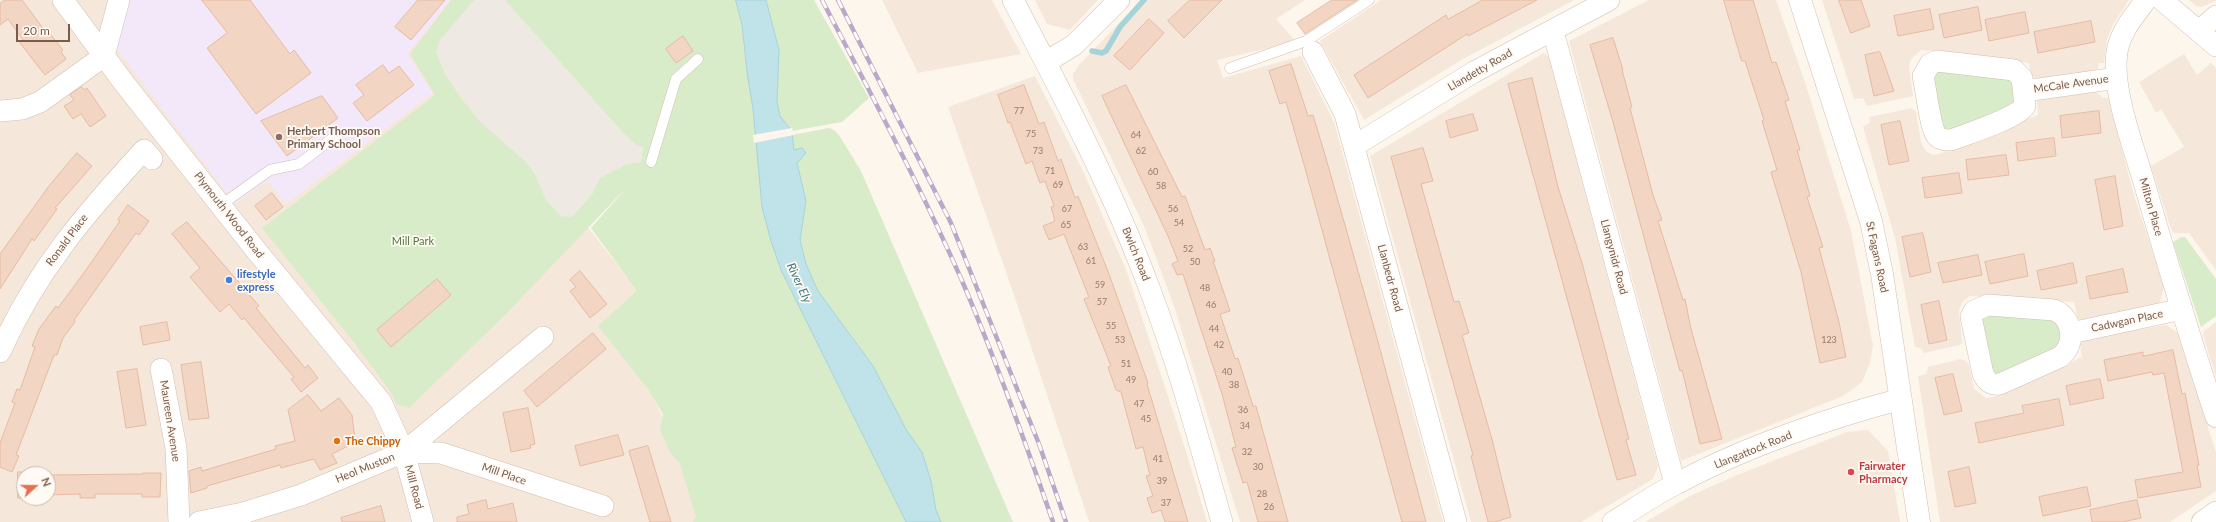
<!DOCTYPE html>
<style>
body{margin:0}
#map{position:relative;width:2216px;height:522px;overflow:hidden;background:#fdf6ec;font-family:Lato,sans-serif}
canvas{display:block}
.north{position:absolute;left:16px;top:466px;width:40px;height:40px;box-sizing:border-box;background:#fffaf3;border:1px solid #cabbb1;border-radius:50%;rotate:69deg;font-size:11px;font-weight:700;line-height:16px;text-align:center;color:#7a5c4d}
.north::after{content:'';display:block;margin:auto;width:14px;height:18px;background:#e76f51;clip-path:polygon(50% 0,100% 100%,50% 72%,0 100%)}
.scale{position:absolute;left:16px;top:24px;width:54px;height:18px;box-sizing:border-box;border:2px solid #7a5c4d;border-top:0;padding-left:5px;font-size:12px;line-height:14px;white-space:nowrap;color:#7a5c4d;-webkit-text-stroke:3px #fffaf3;paint-order:stroke}
</style>
<div id="map">
<canvas width="2216" height="522"></canvas>
<div class="north">N</div>
<div class="scale">20 m</div>
</div>
<script>
const ctx = document.querySelector('canvas').getContext('2d');
ctx.lineJoin = 'round';
function fillPath(path, color) {
  ctx.fillStyle = color;
  ctx.fill(path, 'evenodd');
}
function stroke(path, color, width, dash) {
  ctx.strokeStyle = color;
  ctx.lineWidth = width;
  ctx.lineCap = dash ? 'butt' : 'round';
  ctx.setLineDash(dash || []);
  ctx.stroke(path);
}
function drawText(font, color, halo, rows, align = 'center') {
  ctx.font = font + ' Lato,sans-serif';
  ctx.lineWidth = 3.5;
  ctx.setLineDash([]);
  ctx.textBaseline = 'middle';
  ctx.strokeStyle = halo;
  ctx.fillStyle = color;
  for (const [text, x, y, turn = 0] of rows) {
    ctx.save();
    ctx.translate(x, y);
    ctx.rotate((+turn || 0) * Math.PI / 180);
    ctx.textAlign = isNaN(turn) ? turn : align;
    if (halo) ctx.strokeText(text, 0, 0);
    ctx.fillText(text, 0, 0);
    ctx.restore();
  }
}
const residential = new Path2D(`
 M0,0h521l62,221 55,70 9,97 9,15 40,87 6,32h-702zM24,474h24v24h-24z
 M882,0h110l29,54 -103,19z
 M1035,0h63l-28,30 -23,-6z
 M1141,0h164l-29,19 20,23 -79,18 6,18 78,-22 33,66 109,400h-203l-66,-216 -30,-80 -71,-147v-5l6,-9z
 M1381,0h193l-111,59 -99,61 -44,-79z
 M1649,0h127l29,82 46,149 22,115 -3,17 -8,19 -19,14 -162,65 -112,-420z
 M1822,0h307l-15,23 -7,16 -3,24h-5l-1,5 -3,4 -59,7 -5,-5 -2,-11 -108,-13 -10,9 -2,8 4,29 -46,10 -4,-8 -9,1z
 M2189,0h27v1l-15,6 -5,-1z
 M1544,53l5,4 109,409 -5,13 -72,43h-110l-101,-366z
 M2184,54l13,21 14,-12 5,5v202l-27,-37h-15l-3,-4 -20,-63 33,-19 -23,-38 -5,4 -17,-31z
 M1035,76l49,97 43,99 59,179 21,71h-118l-75,-227 -66,-188z
 M2096,91l7,7h5l26,97 30,92 -5,17 -77,16 -4,-1 -4,-17 -104,-6 -7,5 -4,9 3,33 -3,2 -35,8 -3,-5 -6,-1 -20,-109 -32,-111 7,-5 -1,-5 43,-9 4,4 5,30 5,9 7,4 6,-1 99,-39 -1,-13 4,-4z
 M2216,322v55l-13,-42 1,-4z
 M2166,325l12,8 38,119v39l-46,31h-230l-22,-146 8,-2 2,-7 32,-8 6,2 3,4 5,24 12,9 8,-1 88,-40 -2,-13 3,-5z
 M1868,430l20,21 12,71h-255l45,-26 47,-21 110,-43z`);
const industrial = new Path2D(`
 M474,0h31l116,131 22,16 -2,15 -14,2 -26,14 -9,16 -20,23 -12,-1 -14,-16 -11,-25 -55,-53 -35,-48 -9,-21 4,-13z`);
const education = new Path2D(`
 M124,0h326l-43,54 26,39 -147,111 -18,-23 -33,23 -123,-161z`);
const green = new Path2D(`
 M451,0h23l-34,40 -4,13 9,21 16,24 19,24 45,39 10,14 11,25 14,16 12,1 20,-23 8,-16 27,-14 14,-2 2,-15 -5,-1 -17,-15 -116,-131h231l6,25 2,26 9,58 9,98 19,63 125,252h-213l3,-5 -16,-53 -10,-12 -10,-22 3,-16 -16,-26 -49,-62 39,-35 -46,-63 37,-42 -123,129 -96,93 -13,-4 -3,-9 -40,-54 -91,-113 173,-133 -25,-41z
 M766,0h48l55,98 -27,24 -50,9 -12,-15 -3,-14 2,-52z
 M1937,70l76,10 4,24 -63,28 -10,-2 -4,-5 -8,-48z
 M829,128l5,2 5,5 22,36 152,351h-72l-5,-12 -5,-29 -9,-29 -15,-21 -34,-65 -55,-75 -12,-27 -6,-24 6,-39 -9,-38 9,-11 -12,-2 -2,-15z
 M2181,237h4l31,42v37l-15,11 -28,-85z
 M1986,314l68,3 5,5 3,24 -62,31 -9,-5 -12,-48z`);
const water = new Path2D(`
 M736,0h30l13,50 -2,52 3,14 12,15 2,19 8,-2 4,5 -9,10 9,38 -6,39 6,24 12,27 55,75 34,65 15,21 9,29 5,29 5,12h-35l-125,-252 -10,-29 -9,-34 -9,-98 -6,-37 -5,-47z`);
const pier = new Path2D(`
 M792,128l2,7 -40,8 -1,-8z`);
const stream = new Path2D(`
 M1092,51l10,2 4,-2 14,-24 24,-27`);
const building = new Path2D(`
 M5,0h17l23,31 2,-1 16,20 -2,2 5,7 -21,16 -25,-32 3,-3 -15,-21 -8,6v-21z
 M202,0h48l40,54 4,-4 17,23 -55,41 -49,-66 20,-15z
 M418,0h27l-34,40 -16,-13z
 M1190,0h32l-38,38 -16,-17z
 M1332,0h25l-52,34 -8,-11z
 M1483,0h54l-69,36 -1,-2 -99,64 -14,-23 92,-60 2,4z
 M1724,0h29l19,63 4,-1 13,38 -4,1 15,49h-3l13,46 -3,1 16,50 -4,1 20,74 7,35 -26,6 -19,-91 -30,-100 6,-2 -15,-49 2,-1 -19,-59h-3z
 M1839,0h22l9,26 -19,7z
 M1978,7l4,23 -38,8 -5,-23z
 M1930,9l4,20 -36,7 -4,-20z
 M2025,12l4,21 -40,8 -4,-21z
 M1149,19l15,14 -34,37 -16,-14z
 M2091,21l4,21 -57,11 -4,-21z
 M683,36l10,15 -17,12 -10,-14z
 M1613,38l10,32h-1l10,37 -2,1 23,87 9,25 -4,1 25,79 2,-1 6,30 31,110 -22,5 -18,-74 -2,1 -8,-29 -59,-220 -23,-77z
 M1880,52l14,39 -20,5 -9,-41z
 M1291,64l17,52 5,-1 12,40 52,183 49,184h-24l-97,-354 -19,-66 -6,2 -11,-33z
 M383,65l6,8 10,-7 15,19 -47,36 -14,-18 11,-8 -8,-10z
 M1532,78l26,109 24,76 47,176 -3,1 10,35 -19,5 -109,-396z
 M1024,85l15,39 5,-2 14,39 3,-2 14,39 3,-2 31,78 39,109 -1,1 41,138h-23l-4,-12 -9,3 -5,-15 6,-2 -7,-20 4,-1 -7,-28 -7,2 -15,-57 -5,-2 -8,-23 3,-1 -27,-67 5,-2 -25,-63 -15,6 -6,-14 12,-5 -4,-14 3,-1 -9,-25 -5,2 -8,-22 -6,3 -16,-42 -2,1 -10,-28z
 M1126,85l56,112 3,-1 20,54 5,-2 5,13h-2l17,50 -10,3 15,45 3,-1 15,48h3l32,116h-30l-11,-40 -4,1 -11,-35 4,-1 -14,-53 -39,-120 -6,1 -5,-11 6,-3 -10,-25 -66,-140z
 M82,87l3,3 2,-2 19,28 -16,11 -9,-13 -8,5 -9,-13 10,-6 -4,-5z
 M322,96l16,22 -51,38 -26,-35z
 M2099,111l2,22 -39,5 -2,-22z
 M1473,114l5,16 -28,8 -4,-17z
 M1900,121l9,40 -20,4 -8,-40z
 M2054,138l2,18 -38,5 -2,-18z
 M1423,148l10,33 -12,3 33,118 5,-1 10,32 -7,2 31,108 18,74 -16,5h-7l-17,-66 2,-1 -82,-298z
 M77,153l15,13 -37,42 2,1 -23,32 -2,-2 -32,50v-35l49,-68z
 M2006,155l3,20 -41,5 -2,-20z
 M1959,173l3,20 -37,5 -3,-20z
 M2115,176l8,50 -19,4 -9,-50z
 M272,193l11,14 -17,13 -11,-14z
 M128,205l21,16 -10,14 -3,-2 -62,87 1,2 -12,16 -6,17h-3l-38,100 3,1 -7,16 -12,-5v-24l15,-40 -3,-1 5,-13 3,1 15,-43 -3,-1 7,-17 17,-23 2,2 28,-38 34,-49 -2,-1z
 M187,222l72,84 -3,2 49,60 3,-3 10,13 -17,14 -10,-13 3,-2 -50,-59 -2,2 -13,-16 -9,8 -30,-35 10,-9 -28,-34z
 M1923,233l8,39 -21,5 -8,-40z
 M2024,254l4,22 -38,8 -5,-22z
 M1978,255l4,20 -39,8 -5,-20z
 M2073,263l4,20 -36,7 -4,-19z
 M2123,269l5,23 -38,7 -4,-22z
 M580,271l27,33 -17,14 -20,-27 6,-4 -6,-7z
 M437,279l14,16 -60,52 -14,-17z
 M1939,301l8,39 -18,4 -8,-39z
 M167,322l3,18 -27,5 -3,-18z
 M593,333l13,16 -69,58 -13,-16z
 M2173,350l9,44 3,-1 14,72h-2l4,22 -63,11 -3,-18 48,-8 -19,-99 -11,2 -1,-3 -44,9 -4,-21 39,-8v4z
 M201,362l8,56 -20,2 -8,-55z
 M137,369l9,56 -20,3 -9,-56z
 M1953,374l9,37 -18,4 -9,-37z
 M2100,379l4,19 -34,7 -4,-19z
 M308,395l13,16 18,-13 13,17 3,24 -5,6 -18,9 5,9 -17,7 -6,-11 -33,9 -1,-3 -73,21v2l-16,5 -2,-22 12,-4 1,4 74,-22 -1,-3 20,-5 -7,-31z
 M2059,399l5,26 -85,18 -4,-20 49,-10 -2,-7z
 M528,408l7,36 -5,1 1,3 -20,4 -8,-39z
 M618,435l6,20 -44,11 -5,-20z
 M648,446l23,76h-21l-21,-71z
 M1969,467l7,36 -21,4 -7,-35z
 M18,472h17v2h-11v24h11h-17z
 M143,473h18l-1,24h-18v-3h-47v4h-15v-4l-32,1v-20l94,-1z
 M2087,487l4,19 -48,10 -4,-19z
 M486,500l2,9 25,-6 4,19h-60v-5l12,-3 -2,-9z
 M2137,500l4,18 -19,4h-30l-2,-12z
 M381,506l4,16h-43l-1,-4z`);
const lane = new Path2D(`
 M1230,68l76,-27 63,-41
 M651,162l25,-83 22,-20
 M221,205l49,-35 29,-6 39,-30`);
const street = new Path2D(`
 M63,0l61,83 131,166 126,153 23,50 19,70
 M1013,0c50,95 100,190 137,290 29,76 50,155 72,232
 M2146,0c-12,16 -26,32 -29,52 -6,36 16,93 26,127 23,80 47,159 73,238
 M2162,0l54,46
 M1551,31l5,11 119,442
 M2199,31l17,-15
 M1313,52l32,62 111,408
 M1937,61l77,9 8,8 3,28c-10,13 -58,28 -74,34 -6,0 -11,0 -15,-5 -6,-9 -10,-46 -13,-59l7,-12z
 M1046,62l28,-17 45,-45
 M2025,91l92,-13
 M0,111l22,-2 18,-7 64,-46 15,-56
 M1354,146l120,-74 135,-72
 M1988,305l66,5c20,8 22,35 6,47l-60,27c-9,1 -13,-2 -17,-10l-12,-57 3,-6z
 M2071,333l111,-24
 M0,352c36,-81 85,-138 144,-202l8,9
 M161,369l15,79 3,74
 M404,452l37,1 162,53
 M199,522l44,-9 58,-18 103,-43 139,-115
 M1613,522c21,-13 41,-27 63,-38 66,-36 153,-66 225,-85
 M2202,522l14,-10`);
const secondary = new Path2D(`
 M1800,0l71,221 11,53 37,248`);
const rail = new Path2D(`
 M822,0c50,96 101,191 144,290 32,76 60,154 87,232
 M838,0l113,223 88,221 27,78`);
const markers = [
 [279,137,4,"#8d6e63"],
 [229,280,4,"#3f7fe0"],
 [337,441,4,"#e8710a"],
 [1851,472,4,"#e0444e"]
];
const numberNames = [
 ["77",1019,111],
 ["75",1031,134],
 ["64",1136,135],
 ["73",1038,151],
 ["62",1141,151],
 ["71",1050,171],
 ["60",1153,172],
 ["69",1058,185],
 ["58",1161,186],
 ["67",1067,209],
 ["56",1173,209],
 ["54",1179,223],
 ["65",1066,225],
 ["63",1083,247],
 ["52",1188,249],
 ["61",1091,261],
 ["50",1195,262],
 ["59",1100,285],
 ["48",1205,288],
 ["57",1102,302],
 ["46",1211,305],
 ["55",1111,326],
 ["44",1214,329],
 ["53",1120,340],
 ["123",1829,340],
 ["42",1219,345],
 ["51",1126,364],
 ["40",1227,372],
 ["49",1131,380],
 ["38",1234,385],
 ["47",1139,404],
 ["36",1243,410],
 ["45",1146,419],
 ["34",1245,426],
 ["32",1247,452],
 ["41",1158,459],
 ["30",1258,467],
 ["39",1162,481],
 ["28",1262,494],
 ["37",1166,503],
 ["26",1269,507]
];
const streetNames = [
 ["Llandetty Road",1480,70,-30],
 ["McCale Avenue",2071,84,-8],
 ["Milton Place",2151,207,74],
 ["Plymouth Wood Road",229,215,52],
 ["Ronald Place",67,240,-53],
 ["Bwlch Road",1136,254,68],
 ["Llangynidr Road",1614,257,75],
 ["St Fagans Road",1877,257,78],
 ["Llanbedr Road",1390,278,75],
 ["Cadwgan Place",2127,321,-12],
 ["Maureen Avenue",170,421,81],
 ["Llangattock Road",1753,450,-22],
 ["Heol Muston",365,468,-22],
 ["Mill Place",504,474,19],
 ["Mill Road",414,487,75]
];
const educationNames = [
 ["Herbert Thompson",287,131],
 ["Primary School",287,144]
];
const parkNames = [
 ["Mill Park",413,241]
];
const shopNames = [
 ["lifestyle",237,274],
 ["express",237,287]
];
const foodNames = [
 ["The Chippy",345,441]
];
const healthNames = [
 ["Fairwater",1859,466],
 ["Pharmacy",1859,479]
];
const waterNames = [
 ["River Ely",799,283,65]
];
fillPath(residential, '#f5e8da');
fillPath(industrial, '#efe9e4');
fillPath(education, '#f3e8fa');
fillPath(green, '#d8ecc9');
fillPath(water, '#bfe3e8');
stroke(water, '#a5d3da', 1);
fillPath(pier, '#fdf6ec');
stroke(stream, '#a5d3da', 5.5);
fillPath(building, '#f3d5c3');
stroke(building, '#e6bba3', 1);
stroke(lane, '#d1beb0', 11);
stroke(street, '#d1beb0', 22);
stroke(secondary, '#d6c0b0', 23);
stroke(lane, '#fff', 10);
stroke(street, '#fff', 21);
stroke(secondary, '#fff', 22);
stroke(rail, '#b9a8c9', 4.5);
stroke(rail, '#fffaf3', 3, [9]);
for (const [x, y, r, color] of markers) {
  const dot = new Path2D();
  dot.arc(x, y, r, 0, 2 * Math.PI);
  ctx.fillStyle = color;
  ctx.fill(dot);
  stroke(dot, '#fffaf3', 1.5);
}
drawText('9px', '#987a6a', null, numberNames);
drawText('11px', '#7a5c4d', '#fffaf3', streetNames);
drawText('bold 11px', '#785e54', '#fffaf3', educationNames, 'left');
drawText('11px', '#537a41', '#fffaf3', parkNames);
drawText('bold 11px', '#366cbe', '#fffaf3', shopNames, 'left');
drawText('bold 11px', '#c56008', '#fffaf3', foodNames, 'left');
drawText('bold 11px', '#be3a42', '#fffaf3', healthNames, 'left');
drawText('italic 12px', '#437c86', '#fffaf3', waterNames);
</script>
